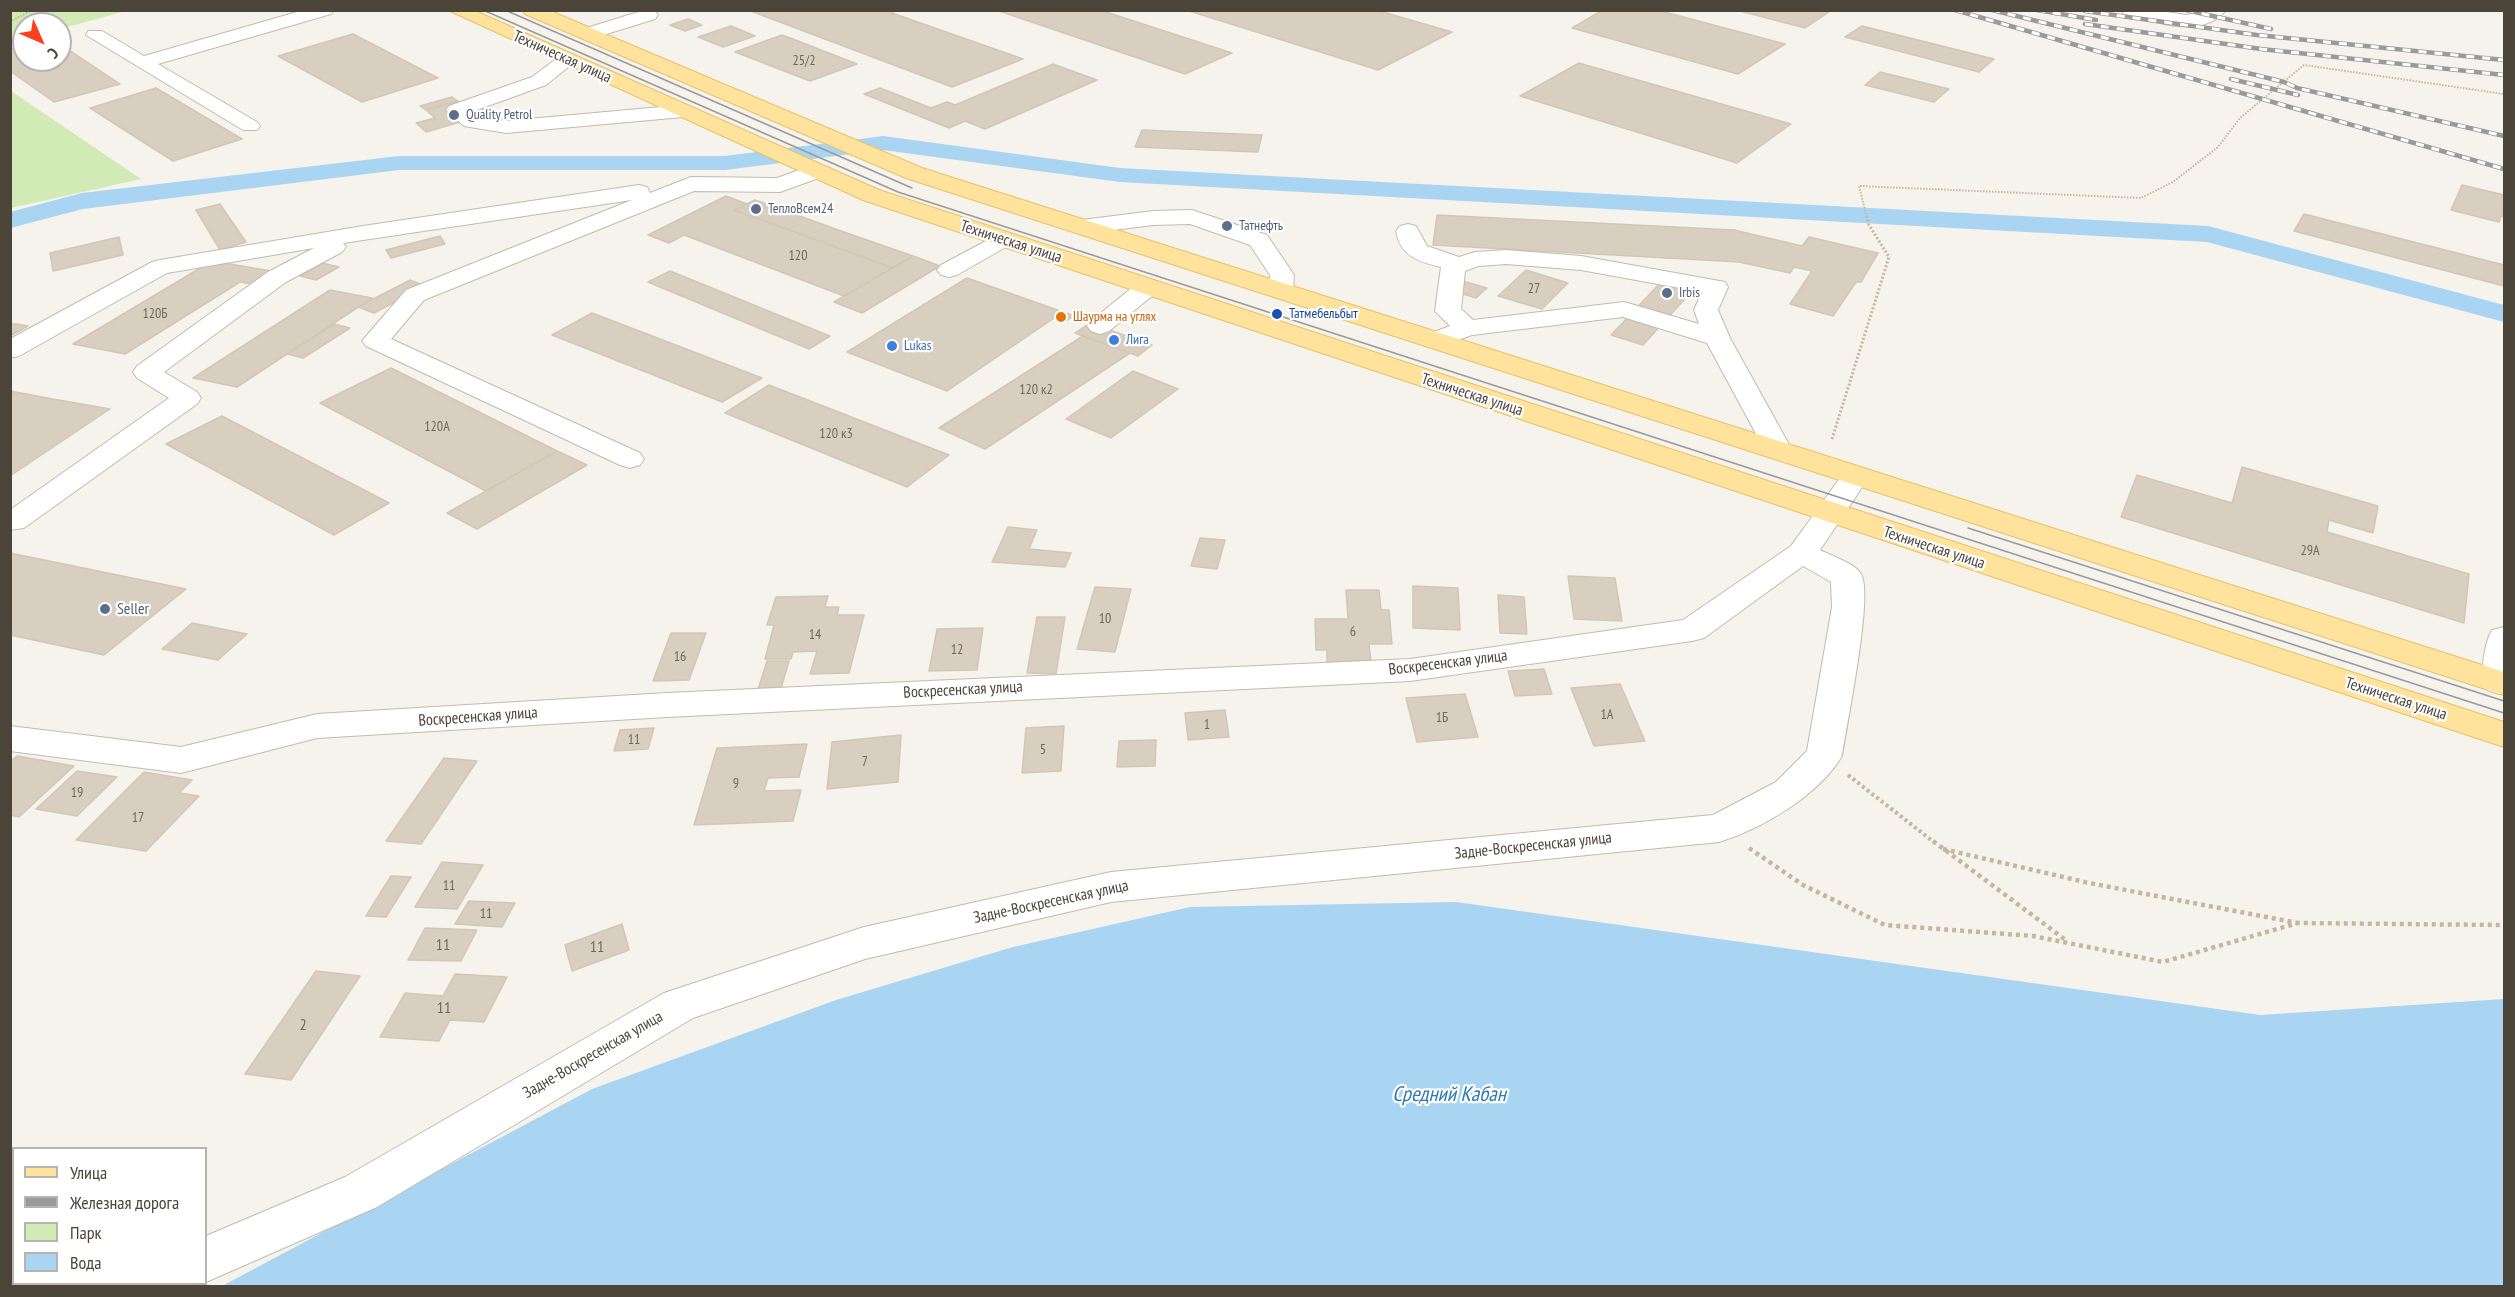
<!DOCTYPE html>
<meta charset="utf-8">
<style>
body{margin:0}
#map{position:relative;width:2515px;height:1297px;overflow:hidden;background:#f6f3ec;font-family:"PT Sans Narrow",sans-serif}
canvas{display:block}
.frame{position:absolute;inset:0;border:12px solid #4b4439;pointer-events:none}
.legend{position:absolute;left:12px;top:1147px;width:195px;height:138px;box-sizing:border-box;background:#fff;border:2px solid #b7b4b0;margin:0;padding:8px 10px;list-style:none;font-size:18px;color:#4b4439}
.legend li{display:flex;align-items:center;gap:12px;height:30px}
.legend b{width:30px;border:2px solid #b7b4b0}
.north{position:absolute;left:12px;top:12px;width:60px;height:60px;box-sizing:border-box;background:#fff;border:2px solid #b7b4b0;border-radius:50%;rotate:135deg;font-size:16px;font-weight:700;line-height:24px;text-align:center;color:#4b4439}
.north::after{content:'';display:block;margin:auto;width:21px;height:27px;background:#fc3f1d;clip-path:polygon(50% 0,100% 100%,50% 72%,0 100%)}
</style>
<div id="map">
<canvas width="2515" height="1297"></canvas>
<div class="frame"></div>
<ul class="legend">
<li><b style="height:8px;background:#ffe39c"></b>Улица</li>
<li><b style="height:8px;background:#9a9a9a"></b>Железная дорога</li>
<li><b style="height:16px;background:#d2eab5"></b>Парк</li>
<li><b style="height:16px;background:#a9d4f2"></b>Вода</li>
</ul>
<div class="north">С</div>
</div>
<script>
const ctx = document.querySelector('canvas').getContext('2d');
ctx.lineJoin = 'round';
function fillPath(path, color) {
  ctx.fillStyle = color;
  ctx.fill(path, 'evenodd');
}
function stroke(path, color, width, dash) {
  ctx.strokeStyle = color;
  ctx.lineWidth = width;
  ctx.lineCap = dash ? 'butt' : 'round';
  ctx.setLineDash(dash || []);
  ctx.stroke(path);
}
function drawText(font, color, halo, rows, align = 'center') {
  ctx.font = font + ' "PT Sans Narrow",sans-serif';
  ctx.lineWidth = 4.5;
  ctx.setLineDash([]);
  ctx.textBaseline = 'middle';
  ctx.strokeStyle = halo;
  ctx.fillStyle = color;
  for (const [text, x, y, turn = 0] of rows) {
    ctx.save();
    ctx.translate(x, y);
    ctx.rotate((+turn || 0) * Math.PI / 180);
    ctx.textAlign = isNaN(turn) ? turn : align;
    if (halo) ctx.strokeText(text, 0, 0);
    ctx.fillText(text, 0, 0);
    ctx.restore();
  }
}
const green = new Path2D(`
 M11,10h115v1l-66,18v-5h-36v16l-13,4z
 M10,91h1l130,88 -130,29z`);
const water = new Path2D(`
 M1456,902l804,113 244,-16v287h-2282l370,-197 244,-89 177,-53 177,-40z`);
const canal = new Path2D(`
 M883,136l237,32 1088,58 296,79v17l-297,-80 -1087,-60 -237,-32 -158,20h-326l-316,39 -73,19v-16l72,-19 317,-37h326z`);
const building = new Path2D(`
 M748,10h149l-5,3 131,46 -71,28z
 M996,10h104l132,43 -47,21z
 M1186,10h190l76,22 -74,38z
 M1603,10h54l128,34 -47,30 -166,-46z
 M1736,10h96l-27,18z
 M688,19l14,6 -17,6 -15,-6z
 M731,26l24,10 -32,11 -25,-10z
 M1862,26l132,33 -15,13 -134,-35z
 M353,34l85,44 -76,24 -84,-46z
 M782,35l16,6 59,23 -47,17 -75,-29z
 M60,44l60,40 -66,18 -44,-31v-22l14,-3v14h36z
 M1579,63l212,61 -54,39 -217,-67z
 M1053,64l44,16 -112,49 -20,-8 -16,7 -85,-34 16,-6 51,20 16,-6 8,3z
 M1880,72l69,17 -15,13 -69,-17z
 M156,88l86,51 -69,22 -83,-53z
 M452,97l6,4 -32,9 -6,-4z
 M458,101l10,8 16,-5 10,8 -68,20 -10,-9 19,-5 -9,-8z
 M1142,130l120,5 -4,17 -123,-5z
 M2462,185l42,10v22l-3,-1 -2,6 -48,-12z
 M726,196l21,8 -13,6 159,58 -49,28 -160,-61 -15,8 -21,-8z
 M755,200l89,32 69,24 -20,12 -159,-58z
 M220,204l26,38 -26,8 -24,-40z
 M2304,214l200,51v21l-210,-55z
 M1437,215l297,15 68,16 7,-9 69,16 -17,29h-5l-23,34 -43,-12 22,-33 -18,-4 -4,6 -51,-11 -306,-17z
 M440,236l5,8 -54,14 -5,-8z
 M119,237l4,18 -70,16 -3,-18z
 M913,256l27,10 -78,47 -28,-11z
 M212,261l65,11 -21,13 -16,-3 -115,72 -52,-10z
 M322,263l17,4 -23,13 -16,-4z
 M1526,270l42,13 -26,26 -44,-13z
 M670,271l160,65 -21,13 -161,-67z
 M967,278l96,34 -116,79 -100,-39z
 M1455,279l32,9 -11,10 -32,-10z
 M410,280l15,6 -51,27 -16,-6z
 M1662,281l31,9 -50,55 -32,-10z
 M330,290l42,8 -135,89 -44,-9z
 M1063,312l6,2 5,2 -9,6 -11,-4z
 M592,313l170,65 -40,24 -170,-67z
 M10,323l18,3 -18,10z
 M1090,323l62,22 -14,11 -63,-23z
 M334,324l16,4 -47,30 -16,-4z
 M1083,336l47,17 -145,96 -46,-21z
 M391,368l166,83 -71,40 -166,-88z
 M1133,371l45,18 -67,49 -45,-19z
 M769,385l180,70 -42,32 -182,-74z
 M10,391l43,8 57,10 -100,67z
 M222,416l167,87 -55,32 -168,-91z
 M557,451l30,14 -110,64 -30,-16z
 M2242,467l136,39 -5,27 -44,-13 -2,12 142,42 -5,49 -343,-106 16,-42 95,28z
 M1008,527l29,3 -8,19 42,4 -6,14 -73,-5z
 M1200,538l25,2 -8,29 -26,-3z
 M10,553l176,36 -82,66 -94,-20z
 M1568,576l47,2 7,43 -48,-2z
 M1413,586l45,2 2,42 -47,-2z
 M1095,587l36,2 -16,63 -38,-3z
 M1346,590h33l2,20h8l3,34h-23l2,18h-44v-12h-11l-1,-31h33z
 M1498,595l26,2 3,37 -27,-1z
 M828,596l-3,11h14l-2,8h27l-15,58 -39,1 7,-23 -24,1 -2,7h-26l9,-34h-7l9,-28z
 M1037,617h28l-9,57 -29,-1z
 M192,623l55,11 -29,26 -56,-11z
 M983,628l-6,42 -48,1 8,-42z
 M671,633h35l-17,47 -36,1z
 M767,661h22l-9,31 -23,1z
 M1544,669l8,25 -37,2 -7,-25z
 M1620,684l25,57 -51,5 -23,-58z
 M1465,694l13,43 -61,5 -11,-44z
 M1225,710l4,27 -41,3 -3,-27z
 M1064,726l-3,45 -39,2 4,-45z
 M654,728l-6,21 -34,2 6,-21z
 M901,735l-3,47 -71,7 5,-47z
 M1156,740l-1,26 -38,1 2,-26z
 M807,744l-8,33 -31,1 -4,13 37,-1 -8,31 -99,4 23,-77z
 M17,756l57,10 -55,51 -9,-2v-53z
 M444,758l33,3 -56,83 -35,-3z
 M77,771l40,6 -40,39 -41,-7z
 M144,772l48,8 -13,13 20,3 -53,55 -70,-11z
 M442,862l41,3 -26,44 -42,-2z
 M391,876l20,1 -25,40 -20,-1z
 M469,901l46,2 -13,24 -47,-3z
 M622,924l7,26 -57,21 -7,-26z
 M425,928l52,2 -16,31 -53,-1z
 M316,971l44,5 -69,104 -46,-6z
 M455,974l52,3 -23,45 -34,-2 -11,21 -59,-4 25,-44 38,3z`);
const pathFar3 = new Path2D(`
 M10,22l22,-12
 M1866,214l-7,-28 282,12 32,-16 45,-35 22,-29 64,-53 200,29`);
const pathFar2 = new Path2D(`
 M1832,439l57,-182 -20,-32 -3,-12`);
const pathFar1 = new Path2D(`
 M1848,775l87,68`);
const path = new Path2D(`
 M1933,841l134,100
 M1749,848l54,37 82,40 148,11 130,26 135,-39 206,2
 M1943,849l146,34 209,40`);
const minor = new Path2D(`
 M304,10h30l-3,4 -173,50 99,58 3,4 -3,4h-14l-157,-95 2,-4h14l42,25z
 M645,10l10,1 3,4 -3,4 -68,21 -9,-6 2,-4z
 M2121,10h32l34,5 18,-5h21c-23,30 -73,11 -102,4z
 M567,54l10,6 -31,25 -75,27 6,5 29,4 177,-16 7,2 3,4 -3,4 -7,2 -177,16 -42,-7 -18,-16 3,-4 83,-29 28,-21z
 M816,164l8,2 3,5 -3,5 -44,16 -86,-1 -270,109 -33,39 249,114 4,6 -4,6 -10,3 -10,-3 -254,-119 -4,-5 44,-51 226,-90 -289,43 3,4 -4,5 -56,30 -122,90 33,20 4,6 -4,6 -173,124 -14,2v-20l159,-112 -32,-20 -4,-6 4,-6 131,-94 46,-24 -147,25 -148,83 -9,2v-19l142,-77 8,-2 203,-34 276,-41 8,2 3,6 41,-16 86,1z
 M1192,210l75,25 27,40 -1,16 -3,5 -9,2 -9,-2 -3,-5 1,-16 -20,-30 -60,-21 -37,1 -71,9 -8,-2 -4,-5 4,-5 8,-2 71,-9z
 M1408,224l8,2 11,20 32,11 16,-5 31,-2 75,6 144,26 3,5 -10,23 12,28 62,112 -4,6 -10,2 -10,-2 -61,-113 -84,-26 -151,18 -37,13 -9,-3 -4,-5 4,-5 24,-9 -15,-15 6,-44c-22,-5 -41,-11 -45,-36l4,-5zM1506,264l75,6 121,22 -8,18 5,14 -75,-22 -151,18 -12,-11 4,-38 13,-5z
 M1003,232l8,2 4,5 -4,5 -54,31 -8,2 -8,-2 -4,-5 4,-5z
 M1148,280l9,2 3,5 -3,5 -48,39 -9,3 -9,-3 -4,-5 4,-5 48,-39z
 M1855,468l10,3 4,6 -49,73c11,6 38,14 42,26 10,26 -15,146 -20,180 -23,39 -80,73 -123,86l-608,60 -246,57 -172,59 -316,189 -171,75v-46l139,-59 319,-184 200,-66 247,-55 602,-57 63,-33 31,-31 25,-144 -1,-25 -28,-16 -99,72 -12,3 -282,40 -743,36 -350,21 -136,35 -171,-22v-25l171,21 136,-33 350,-21 743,-34 273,-39 108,-74 54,-75z
 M2504,627v65l-5,2 -12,-4c-8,-14 -3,-46 5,-60z
 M121,1284h53l-1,2h-53z`);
const major = new Path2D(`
 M448,10h25l406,180 1625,532v25l-1641,-547z
 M522,10h26l374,158 1582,504v23l-1598,-517 -381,-164z`);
const tram = new Path2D(`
 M483,10l415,182 1606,521
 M505,10l407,178
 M1968,528l536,173`);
const rail = new Path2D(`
 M1955,10l549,159
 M1992,10l292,72 13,6 207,48
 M2037,10l59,10
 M2186,10l85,19
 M2085,11l172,24 247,25
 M2085,24l176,25 243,26
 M2231,79l67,16`);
const markers = [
 [454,115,6,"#5c6f8a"],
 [756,209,6,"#5c6f8a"],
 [1227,226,6,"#5c6f8a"],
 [1667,293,6,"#5c6f8a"],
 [1277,314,6,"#1a4fb4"],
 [1061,317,6,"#e8710a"],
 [1114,340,6,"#3f7fe0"],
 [892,346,6,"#3f7fe0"],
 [105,609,6,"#5c6f8a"]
];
const numberNames = [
 ["25/2",804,61],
 ["120",798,256],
 ["27",1534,289],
 ["120Б",155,314],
 ["120 к2",1036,390],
 ["120А",437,427],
 ["120 к3",836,434],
 ["29А",2310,551],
 ["10",1105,619],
 ["6",1353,632],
 ["14",815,635],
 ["12",957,650],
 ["16",680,657],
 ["1А",1607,715],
 ["1Б",1442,718],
 ["1",1207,725],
 ["11",634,740],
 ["5",1043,750],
 ["7",865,762],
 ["9",736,784],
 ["19",77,793],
 ["17",138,818],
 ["11",449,886],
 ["11",486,914]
];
const farServicenames = [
 ["Quality Petrol",466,115],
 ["ТеплоВсем24",768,209],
 ["Татнефть",1239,226],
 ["Irbis",1679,293]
];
const farTransitnames = [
 ["Татмебельбыт",1289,314]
];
const farFoodnames = [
 ["Шаурма на углях",1073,317]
];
const farShopnames = [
 ["Лига",1126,340],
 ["Lukas",904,346]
];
const streetNames = [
 ["Техническая улица",562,57,24],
 ["Техническая улица",1011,242,18],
 ["Техническая улица",1472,395,18],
 ["Техническая улица",1934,548,18],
 ["Воскресенская улица",1448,663,-7],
 ["Воскресенская улица",963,690,-3],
 ["Техническая улица",2396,699,18],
 ["Воскресенская улица",478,717,-4],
 ["Задне-Воскресенская улица",1533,846,-6],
 ["Задне-Воскресенская улица",1051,902,-12],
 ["Задне-Воскресенская улица",593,1055,-30]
];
const serviceNames = [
 ["Seller",117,609]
];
const nearNumbernames = [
 ["11",443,945],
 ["11",597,947],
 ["11",444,1008],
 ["2",303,1025]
];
const nearWaternames = [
 ["Средний Кабан",1449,1095]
];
fillPath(green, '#d2eab5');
fillPath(water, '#a9d4f2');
fillPath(canal, '#a9d4f2');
fillPath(building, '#d8cfc1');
stroke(building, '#d3c7b4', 1.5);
stroke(minor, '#c2bbae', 2);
stroke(major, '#e6c16a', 2);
stroke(pathFar3, '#c4b79f', 2, [1.5, 1.5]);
stroke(pathFar2, '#c4b79f', 3, [2, 2]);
stroke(pathFar1, '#c4b79f', 4, [3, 3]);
stroke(path, '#c4b79f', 4.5, [4, 4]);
fillPath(minor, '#fff');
fillPath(major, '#ffe39c');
stroke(tram, '#9a9a9a', 1.5);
stroke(rail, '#9a9a9a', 4.5);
stroke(rail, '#fff', 3, [8]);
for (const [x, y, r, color] of markers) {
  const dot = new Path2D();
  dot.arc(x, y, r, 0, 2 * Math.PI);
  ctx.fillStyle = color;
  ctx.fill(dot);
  stroke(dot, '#fff', 2);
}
drawText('14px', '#6e675b', null, numberNames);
drawText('14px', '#4e5e75', '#fff', farServicenames, 'left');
drawText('14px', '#164399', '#fff', farTransitnames, 'left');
drawText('14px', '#c56008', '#fff', farFoodnames, 'left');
drawText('14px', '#366cbe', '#fff', farShopnames, 'left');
drawText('16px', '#4b4439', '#fff', streetNames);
drawText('16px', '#4e5e75', '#fff', serviceNames, 'left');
drawText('16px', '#6e675b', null, nearNumbernames);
drawText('italic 21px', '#2e7ab2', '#fff', nearWaternames);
</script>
